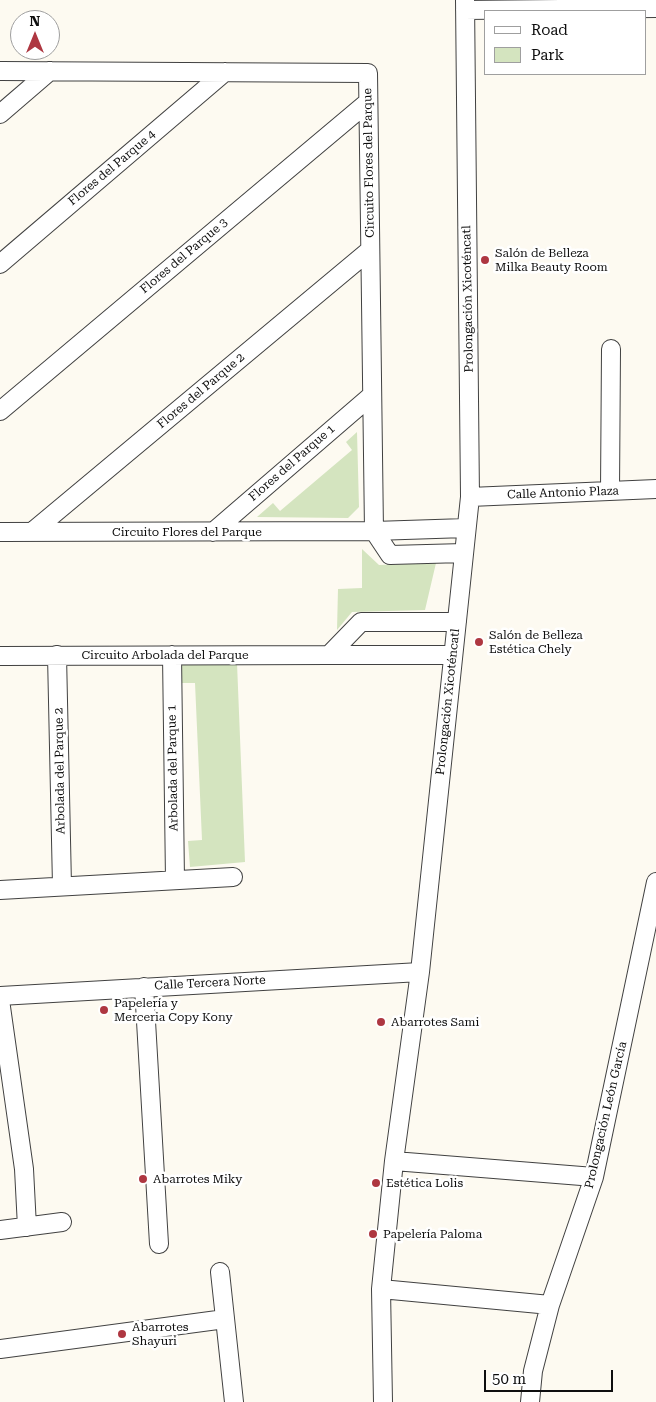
<!DOCTYPE html>
<meta charset="utf-8">
<style>
body{margin:0}
#map{position:relative;width:656px;height:1402px;overflow:hidden;background:#fdfaf1;font-family:"Roboto Serif",serif}
canvas{display:block}
.legend{position:absolute;left:484px;top:10px;width:162px;height:65px;box-sizing:border-box;background:#fff;border:1px solid #9f9f9f;margin:0;padding:6px 9px;list-style:none;font-size:15px;color:#0e0e0e}
.legend li{display:flex;align-items:center;gap:10px;height:25px}
.legend b{width:25px;border:1px solid #9f9f9f}
.north{position:absolute;left:10px;top:10px;width:50px;height:50px;box-sizing:border-box;background:#fff;border:1px solid #9f9f9f;border-radius:50%;rotate:0deg;font-size:14px;font-weight:700;line-height:20px;text-align:center;color:#0e0e0e}
.north::after{content:'';display:block;margin:auto;width:18px;height:22px;background:#ae3741;clip-path:polygon(50% 0,100% 100%,50% 72%,0 100%)}
.scale{position:absolute;left:484px;top:1370px;width:129px;height:22px;box-sizing:border-box;border:2px solid #0e0e0e;border-top:0;padding-left:6px;font-size:15px;line-height:18px;white-space:nowrap;color:#0e0e0e;-webkit-text-stroke:4px #fff;paint-order:stroke}
</style>
<div id="map">
<canvas width="656" height="1402"></canvas>
<ul class="legend">
<li><b style="height:6px;background:#fff"></b>Road</li>
<li><b style="height:14px;background:#d4e4bf"></b>Park</li>
</ul>
<div class="north">N</div>
<div class="scale">50 m</div>
</div>
<script>
const ctx = document.querySelector('canvas').getContext('2d');
ctx.lineJoin = 'round';
function fillPath(path, color) {
  ctx.fillStyle = color;
  ctx.fill(path, 'evenodd');
}
function stroke(path, color, width, dash) {
  ctx.strokeStyle = color;
  ctx.lineWidth = width;
  ctx.lineCap = dash ? 'butt' : 'round';
  ctx.setLineDash(dash || []);
  ctx.stroke(path);
}
function drawText(font, color, halo, rows, align = 'center') {
  ctx.font = font + ' "Roboto Serif",serif';
  ctx.lineWidth = 5;
  ctx.setLineDash([]);
  ctx.textBaseline = 'middle';
  ctx.strokeStyle = halo;
  ctx.fillStyle = color;
  for (const [text, x, y, turn = 0] of rows) {
    ctx.save();
    ctx.translate(x, y);
    ctx.rotate((+turn || 0) * Math.PI / 180);
    ctx.textAlign = isNaN(turn) ? turn : align;
    if (halo) ctx.strokeText(text, 0, 0);
    ctx.fillText(text, 0, 0);
    ctx.restore();
  }
}
const green = new Path2D(`
 M357,432l2,75 -11,11 -91,-1 16,-14 7,8 72,-61 -6,-8z
 M362,549l17,16 57,-2 -11,47 -73,2 -15,18 1,-41 24,-1z
 M182,663h55l8,199 -55,5 -2,-26 14,-1 -7,-157h-14z`);
const street = new Path2D(`
 M465,10l191,-2
 M0,71l368,2 6,458 -374,1
 M0,114l50,-43
 M0,264l225,-192
 M0,411l368,-309
 M610,491l1,-142
 M470,497l186,-8
 M32,532l338,-282
 M213,532l159,-137
 M464,553l-74,2 -16,-24 92,-3
 M57,655l5,231
 M172,655l3,225
 M453,655h-124l32,-33h96
 M0,656l329,-1
 M0,890l233,-13
 M144,987l15,257
 M0,996l420,-24
 M0,1000l24,169 3,58
 M394,1161l200,16
 M0,1230l62,-8
 M220,1272l14,130
 M381,1289l169,16
 M0,1349l225,-30
 M383,1402l-2,-113 13,-128 26,-189 50,-475 -5,-497
 M530,1402l3,-31 17,-66 44,-128 62,-295`);
const markers = [
 [485,260,5,"#ae3741"],
 [479,642,5,"#ae3741"],
 [104,1010,5,"#ae3741"],
 [381,1022,5,"#ae3741"],
 [143,1179,5,"#ae3741"],
 [376,1183,5,"#ae3741"],
 [373,1234,5,"#ae3741"],
 [122,1334,5,"#ae3741"]
];
const streetNames = [
 ["Circuito Flores del Parque",369,163,-91],
 ["Flores del Parque 4",112,168,-40],
 ["Flores del Parque 3",184,256,-40],
 ["Prolongación Xicoténcatl",468,299,-91],
 ["Flores del Parque 2",201,391,-40],
 ["Flores del Parque 1",292,463,-41],
 ["Calle Antonio Plaza",563,493,-2],
 ["Circuito Flores del Parque",187,532],
 ["Circuito Arbolada del Parque",165,655],
 ["Prolongación Xicoténcatl",448,702,-84],
 ["Arbolada del Parque 1",173,768,-91],
 ["Arbolada del Parque 2",60,771,-91],
 ["Calle Tercera Norte",210,983,-3],
 ["Prolongación León García",606,1115,-77]
];
const poiNames = [
 ["Salón de Belleza",495,253],
 ["Milka Beauty Room",495,267],
 ["Salón de Belleza",489,635],
 ["Estética Chely",489,649],
 ["Papelería y",114,1003],
 ["Merceria Copy Kony",114,1017],
 ["Abarrotes Sami",391,1022],
 ["Abarrotes Miky",153,1179],
 ["Estética Lolis",386,1183],
 ["Papelería Paloma",383,1234],
 ["Abarrotes",132,1327],
 ["Shayuri",132,1341]
];
fillPath(green, '#d4e4bf');
stroke(street, '#414141', 20);
stroke(street, '#fff', 18);
for (const [x, y, r, color] of markers) {
  const dot = new Path2D();
  dot.arc(x, y, r, 0, 2 * Math.PI);
  ctx.fillStyle = color;
  ctx.fill(dot);
  stroke(dot, '#fff', 2);
}
drawText('12px', '#0e0e0e', '#fff', streetNames);
drawText('12px', '#0e0e0e', '#fff', poiNames, 'left');
</script>
